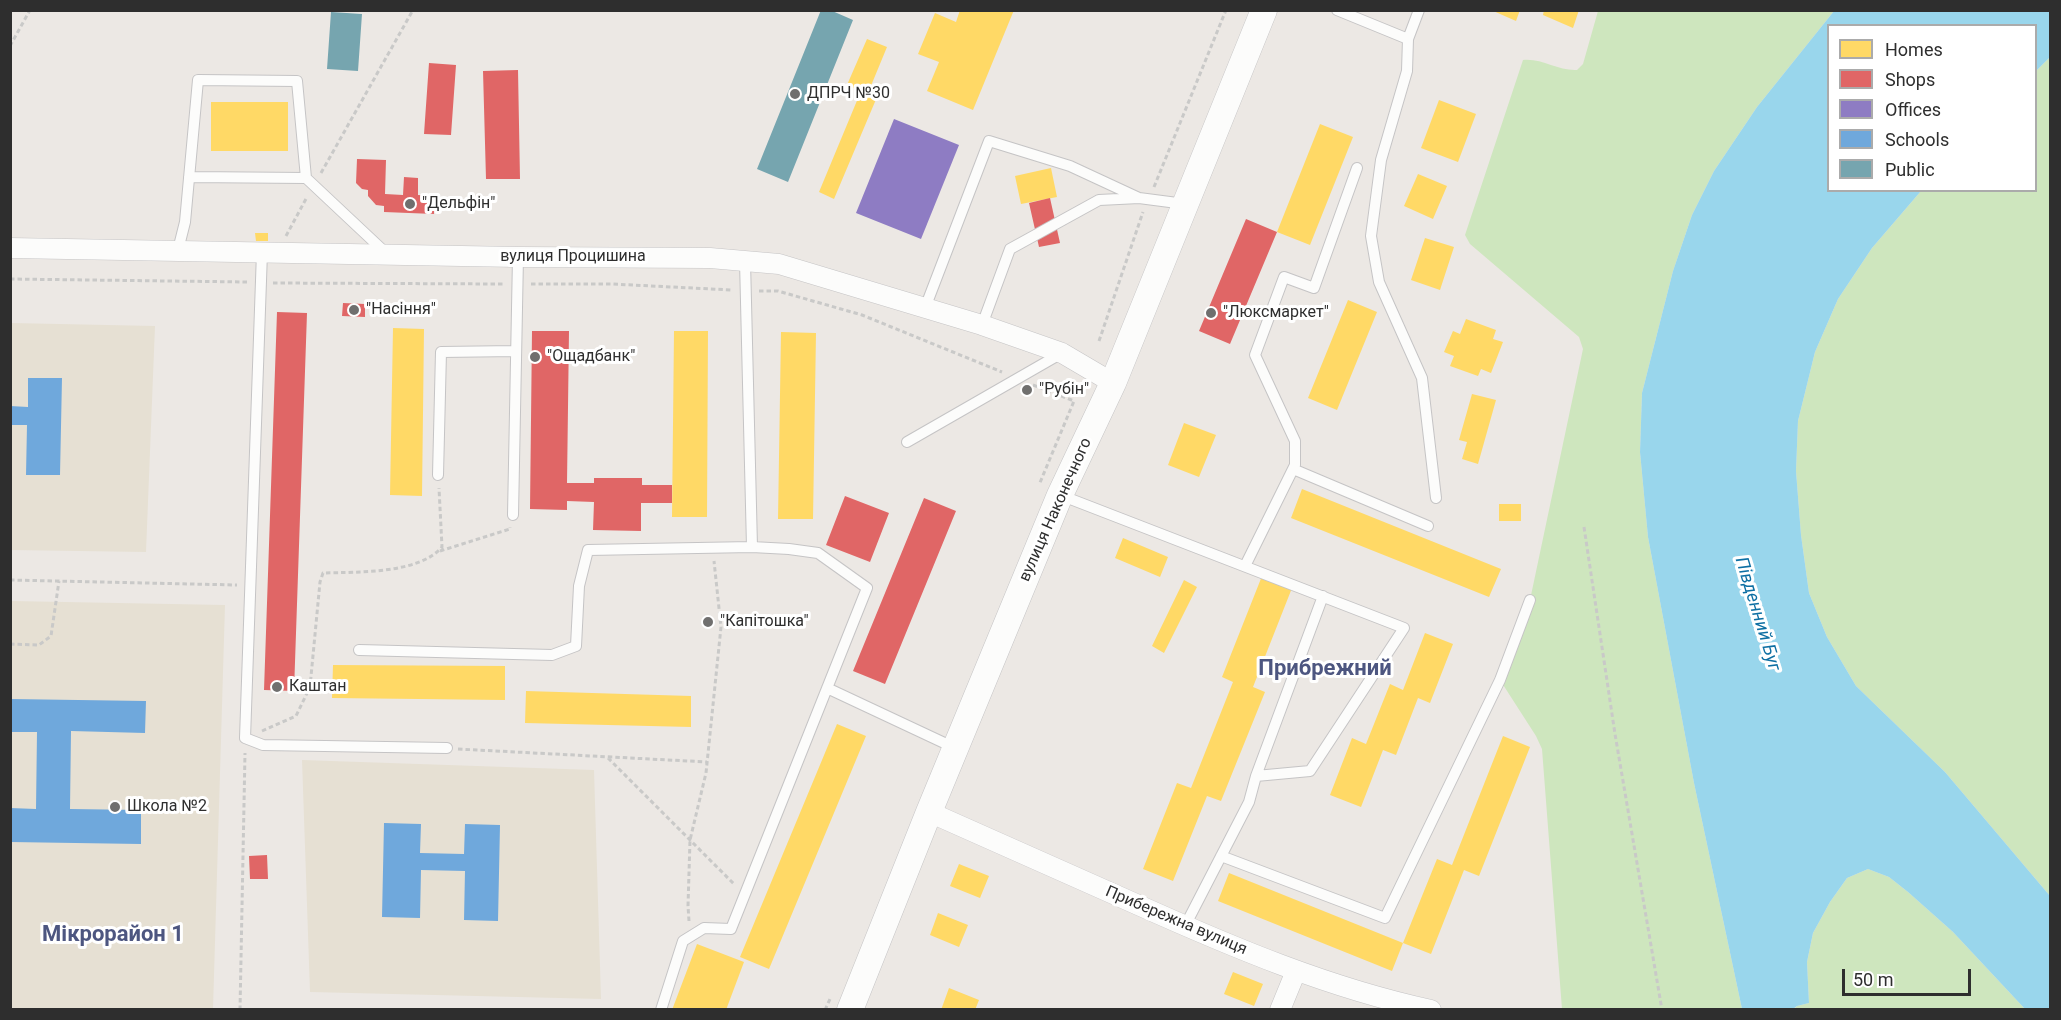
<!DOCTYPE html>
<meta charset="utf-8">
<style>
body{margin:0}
#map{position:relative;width:2061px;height:1020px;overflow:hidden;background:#ece8e4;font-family:Roboto,sans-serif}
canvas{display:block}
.frame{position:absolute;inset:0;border:12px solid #2e2e2e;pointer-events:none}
.legend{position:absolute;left:1827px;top:24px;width:210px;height:168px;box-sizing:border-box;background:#fff;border:2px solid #ababab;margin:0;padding:8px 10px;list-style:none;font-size:18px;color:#2e2e2e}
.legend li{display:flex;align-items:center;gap:12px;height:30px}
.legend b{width:30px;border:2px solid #ababab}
.scale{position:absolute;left:1842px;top:969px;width:129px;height:27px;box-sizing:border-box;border:3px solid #2e2e2e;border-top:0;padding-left:8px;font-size:18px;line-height:21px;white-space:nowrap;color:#2e2e2e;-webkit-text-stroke:4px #fff;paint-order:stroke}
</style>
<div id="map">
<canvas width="2061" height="1020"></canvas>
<div class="frame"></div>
<ul class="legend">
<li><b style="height:16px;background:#ffd966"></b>Homes</li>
<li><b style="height:16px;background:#e06666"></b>Shops</li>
<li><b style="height:16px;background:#8e7cc3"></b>Offices</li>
<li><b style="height:16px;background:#6fa8dc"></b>Schools</li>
<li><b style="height:16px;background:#76a5af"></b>Public</li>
</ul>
<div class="scale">50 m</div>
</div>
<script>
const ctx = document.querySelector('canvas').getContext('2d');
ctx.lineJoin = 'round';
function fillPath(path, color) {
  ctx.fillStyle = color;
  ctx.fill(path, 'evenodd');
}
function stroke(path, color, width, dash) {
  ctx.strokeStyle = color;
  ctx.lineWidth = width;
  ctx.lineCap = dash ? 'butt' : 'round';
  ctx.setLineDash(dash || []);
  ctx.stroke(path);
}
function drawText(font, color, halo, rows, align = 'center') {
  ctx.font = font + ' Roboto,sans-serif';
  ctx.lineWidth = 6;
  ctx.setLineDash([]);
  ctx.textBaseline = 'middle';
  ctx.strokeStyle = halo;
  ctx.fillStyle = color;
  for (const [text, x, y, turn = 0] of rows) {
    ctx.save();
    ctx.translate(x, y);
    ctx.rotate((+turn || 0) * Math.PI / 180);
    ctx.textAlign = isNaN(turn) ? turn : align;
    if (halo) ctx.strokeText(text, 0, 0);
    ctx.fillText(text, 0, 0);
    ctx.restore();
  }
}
const education = new Path2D(`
 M11,323l144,3 -9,226 -135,-2z
 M11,601l214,4 -12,404 -202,1z
 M302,760l292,10 7,229 -291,-7z`);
const green = new Path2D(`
 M1598,11h236l-77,96 -43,64 -22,44 -19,56 -31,122 -2,59 8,85 46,246 48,226h-180l-20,-260 -6,-13 -36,-56 30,-80 53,-251 -4,-12 -109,-93 -5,-9 58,-175c19,-2 35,11 54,10l6,-6z
 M2050,57v839l-105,-124 -89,-86 -29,-49 -18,-44 -8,-58 -5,-64 2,-50 17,-69 23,-53 34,-51 49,-57 115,-1v-119z
 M1868,869l21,8 19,15 45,40 72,77 -232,1 4,-4 12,-3 -2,-41 6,-29 17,-31 17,-24z`);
const water = new Path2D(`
 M1834,11h216v46l-14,14v-45h-208v164l93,1 -49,57 -34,51 -23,53 -17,69 -2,50 5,64 8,58 18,44 29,49 89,86 105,124v113h-25l-72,-77 -45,-40 -19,-15 -21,-8 -21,9 -17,24 -17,31 -6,29 2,41 -12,3 -4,3h-51l-48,-226 -46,-246 -8,-85 2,-59 31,-122 19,-56 22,-44 43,-64z`);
const homes = new Path2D(`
 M960,10h54l-41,100 -46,-19 12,-29 -21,-8 17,-41 21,9z
 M1491,10h29l-4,11z
 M1544,10h35l-6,18 -30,-13z
 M867,39l20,8 -19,46 9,4 -43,102 -15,-7 42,-101 -14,-6z
 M1439,100l37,14 -18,48 -37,-14z
 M211,102h77v49h-77z
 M1320,124l33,13 -43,108 -33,-13z
 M1051,168l6,29 -36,7 -6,-28z
 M1418,174l29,12 -14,33 -29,-13z
 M255,233h13v8h-12z
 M1425,238l29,9 -14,43 -29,-10z
 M1348,300l29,12 -40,98 -29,-12z
 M1466,319l30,11 -3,9 10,3 -12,31 -10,-4 -3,7 -28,-10 4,-10 -10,-4 9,-21 7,3z
 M393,328l31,1 -2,167 -32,-1z
 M674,331h34l-1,186h-35z
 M781,332l35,1 -3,186h-35z
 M1472,394l24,6 -18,64 -16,-5 5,-17 -8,-2z
 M1184,423l32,12 -17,42 -31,-12z
 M1302,489l199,80 -12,28 -198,-79z
 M1499,504h22v17h-22z
 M1123,538l45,19 -8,20 -45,-19z
 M1262,576l30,12 -39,99 12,5 -44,109 -14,-5 -34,85 -30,-12 34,-86 14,5 42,-106 -11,-5z
 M1184,580l13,7 -33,66 -12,-7z
 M1425,633l28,11 -23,59 -12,-5 -22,57 -13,-5 -22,57 -31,-12 22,-57 14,6 24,-60 13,6z
 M333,665l172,1v34l-173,-2z
 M526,691l165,5v31l-166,-4z
 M837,724l29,12 -97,233 -29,-12z
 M1503,736l27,11 -51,129 -15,-6 -33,84 -28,-11 34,-84 15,6z
 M959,864l30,12 -9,22 -30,-12z
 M1229,873l174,70 -11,28 -174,-70z
 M938,913l30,12 -9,22 -29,-12z
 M697,944l47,18 -18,48h-54z
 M1233,972l30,12 -9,22 -30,-12z
 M949,988l30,12 -4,10h-34z`);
const shops = new Path2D(`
 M429,63l27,2 -5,70 -27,-1z
 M518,70l2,109h-34l-3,-108z
 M357,159l29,1 -1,34 18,1 1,-18 14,1v17l17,1 -1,18 -50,-2v-6l-8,-1 -8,-9v-6l-6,-1 -6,-6z
 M1050,198l10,45 -21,4 -10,-44z
 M1246,219l31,13 -47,112 -31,-13z
 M343,303l22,1v13l-23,-1z
 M277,312l30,1 -13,378 -30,-1z
 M532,331h37l-2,152h27v-5h48v7h30v18h-31v28l-48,-1 1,-28 -27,-1v9l-37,-1z
 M845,496l44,17 -19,49 -44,-17z
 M924,498l32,13 -71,173 -32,-13z
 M267,855l1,24h-18l-1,-23z`);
const offices = new Path2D(`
 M894,119l65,26 -38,94 -65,-26z`);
const schools = new Path2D(`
 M28,378h34l-2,97h-34l1,-50h-17v-19l18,1z
 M10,699l136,2 -1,32 -74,-2 -1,78 71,1v34l-131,-2v-34l26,1 1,-77h-27z
 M384,823l37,1 -1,29 44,1 1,-30 35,1 -2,96 -34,-1 1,-49 -44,-1 -1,48 -38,-1z`);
const public = new Path2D(`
 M821,10h9l23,10 -65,162 -31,-13z
 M331,12l31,2 -4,57 -31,-2z`);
const path = new Path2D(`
 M10,46l20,-36
 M321,173l92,-163
 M1154,187l72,-177
 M286,236l21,-39
 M10,279l239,3
 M273,283l231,1
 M531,284h81l120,6
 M759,291h19l84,24 140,57
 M1099,341l44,-129
 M1033,385l41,16 -35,84
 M1584,527l31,207 47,276
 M440,551l70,-22v-2
 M10,580l227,5
 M10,644l29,1 12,-9 8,-55
 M262,731l34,-15 14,-29 10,-105 3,-9c34,-1 96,1 119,-26l-3,-59
 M458,749l249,13
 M608,758l127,127
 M689,921l-1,-15 2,-66 16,-67 15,-146 -7,-66
 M240,1010l5,-257
 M825,1010l5,-11`);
const service = new Path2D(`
 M1337,10l71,29
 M1419,10l-11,29 -1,32 -26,89 -10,76 8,46 43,96 14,120
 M189,177l117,1
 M178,250l7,-28 13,-142 99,1 9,97 82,77
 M262,252l-17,486 18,7 184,3
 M745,261l7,286
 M925,308l64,-167 81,25 69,32
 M982,325l28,-76 89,-49 40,-2 46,6
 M907,442l155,-89
 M1293,469l135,57
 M438,475l3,-123 75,-1
 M1060,495l344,133 -94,143 -54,5 -7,26 -64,124
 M513,515l5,-258
 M1245,566l50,-101v-24l-40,-86 29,-78 30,11 43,-120
 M359,650l193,5 24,-9 3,-60 9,-36 164,-3 37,2 29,4 49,35 -136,341 -27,-1 -21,13 -22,69
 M827,688l128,60
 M1256,776l67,-180
 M1221,856l164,62 115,-238 30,-80`);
const minor = new Path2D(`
 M10,248l508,9 192,1 69,6 203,61 80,28 51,30
 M929,812c69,31 138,62 207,92 96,43 193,84 295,106
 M1280,1010l16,-39`);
const tertiary = new Path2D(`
 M850,1010l79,-198 131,-317 53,-112 151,-373`);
const markers = [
 [795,94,6,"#706f6e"],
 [410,204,6,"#706f6e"],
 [354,310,6,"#706f6e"],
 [1211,313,6,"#706f6e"],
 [535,357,6,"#706f6e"],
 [1027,390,6,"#706f6e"],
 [708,622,6,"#706f6e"],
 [277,687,6,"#706f6e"],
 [115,807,6,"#706f6e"]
];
const poiNames = [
 ["ДПРЧ №30",807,94],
 ["\"Дельфін\"",422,204],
 ["\"Насіння\"",366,310],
 ["\"Люксмаркет\"",1223,313],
 ["\"Ощадбанк\"",547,357],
 ["\"Рубін\"",1039,390],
 ["\"Капітошка\"",720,622],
 ["Каштан",289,687],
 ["Школа №2",127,807]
];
const streetNames = [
 ["вулиця Процишина",573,257],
 ["вулиця Наконечного",1056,510,-66],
 ["Прибережна вулиця",1176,921,23]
];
const waterNames = [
 ["Південний Буг",1757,614,73]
];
const districtNames = [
 ["Прибрежний",1325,669],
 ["Мікрорайон 1",113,935]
];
fillPath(education, '#e6e0d3');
fillPath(green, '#cee6be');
fillPath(water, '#99d6ec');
fillPath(homes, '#ffd966');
fillPath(shops, '#e06666');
fillPath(offices, '#8e7cc3');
fillPath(schools, '#6fa8dc');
fillPath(public, '#76a5af');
stroke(service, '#c5c4c5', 12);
stroke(minor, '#c5c4c5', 21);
stroke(tertiary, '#c5c4c5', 27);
stroke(path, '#c9c9c8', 3, [4.5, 3]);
stroke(service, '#fcfcfb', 10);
stroke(minor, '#fcfcfb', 20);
stroke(tertiary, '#fcfcfb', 26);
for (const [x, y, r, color] of markers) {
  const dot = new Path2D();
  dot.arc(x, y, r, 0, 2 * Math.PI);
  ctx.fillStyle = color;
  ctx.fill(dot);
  stroke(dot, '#fff', 2);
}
drawText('16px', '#2e2e2e', '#fff', poiNames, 'left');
drawText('16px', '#2e2e2e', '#fff', streetNames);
drawText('italic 18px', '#0d6fa3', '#fff', waterNames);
drawText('bold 22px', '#4d5680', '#fff', districtNames);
</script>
